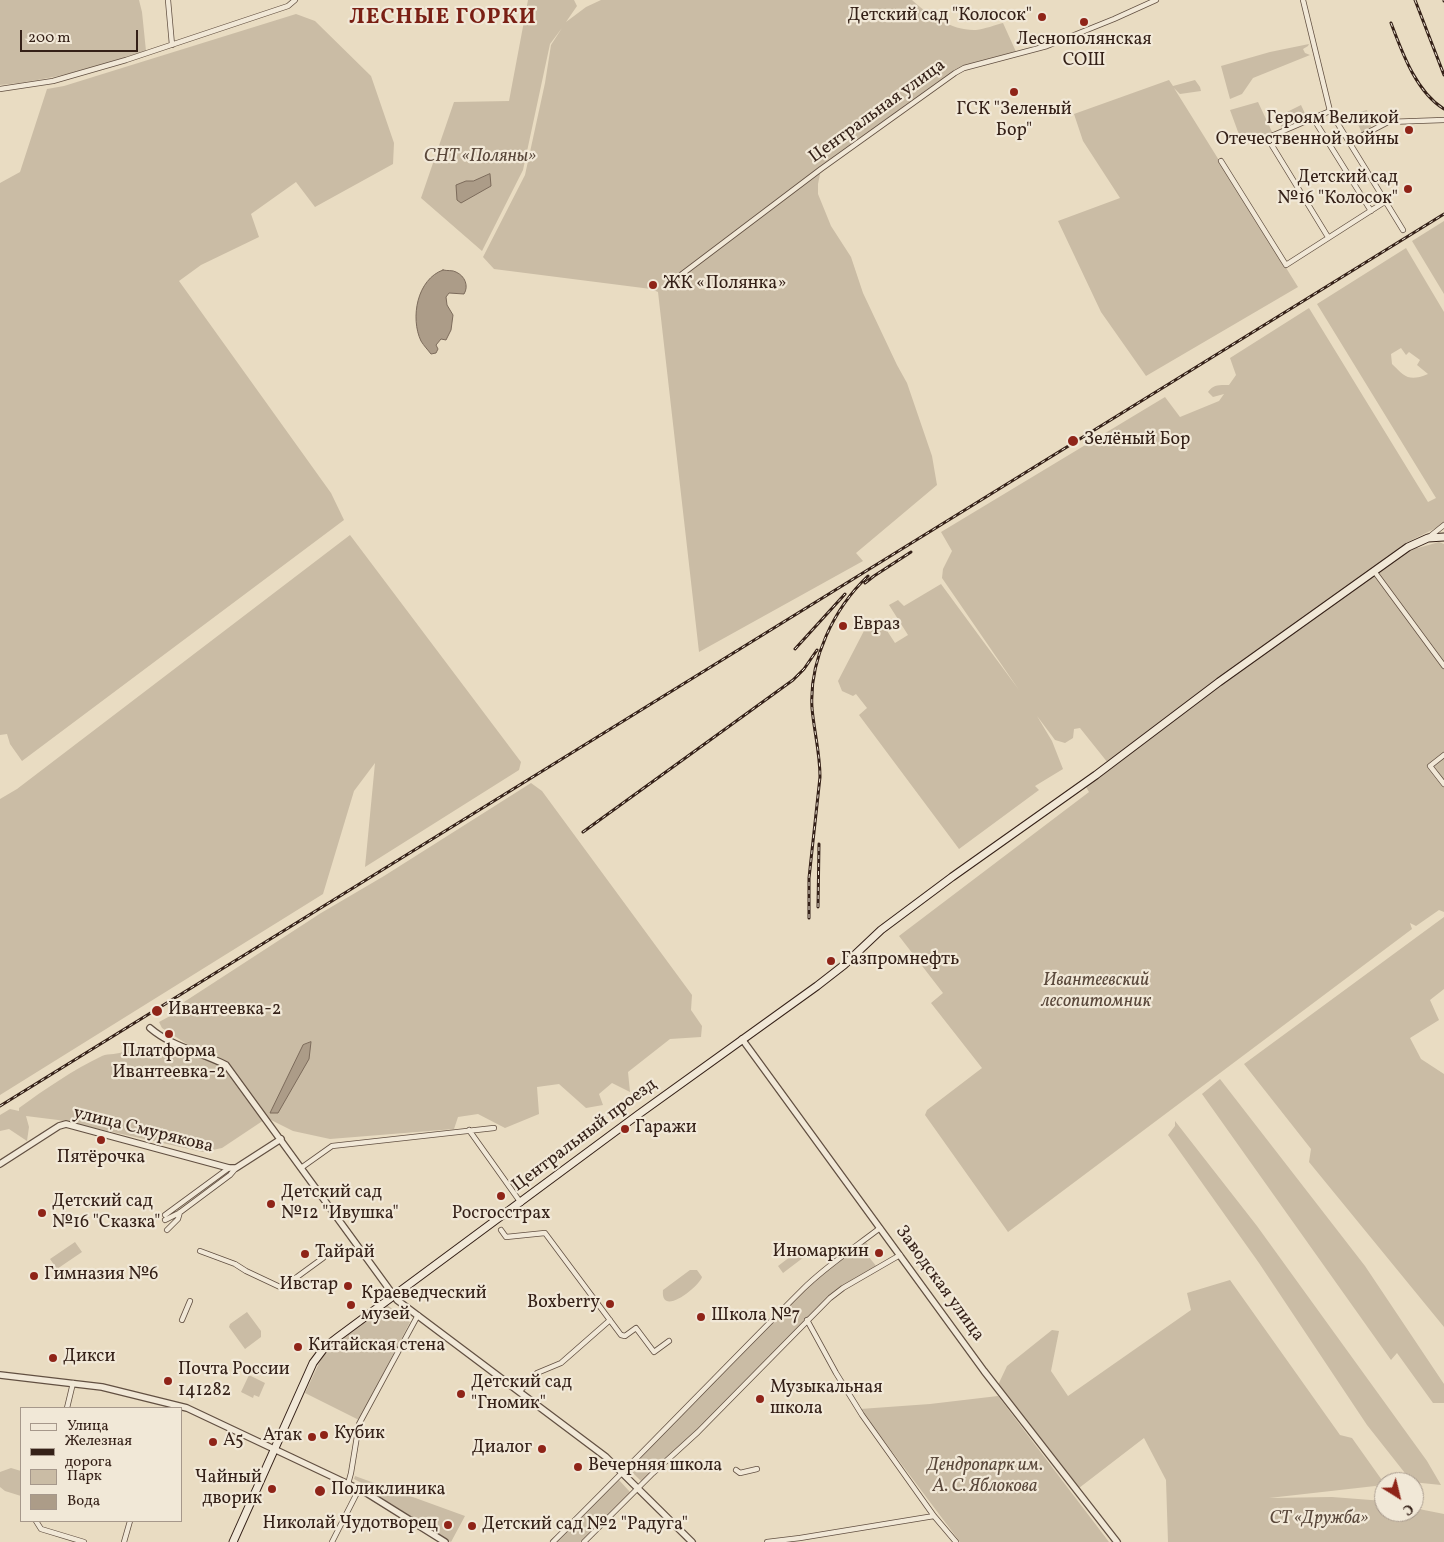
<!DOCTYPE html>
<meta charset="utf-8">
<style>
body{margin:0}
#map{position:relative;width:1444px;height:1542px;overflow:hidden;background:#e9dcc2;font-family:Vollkorn,serif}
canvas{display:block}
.legend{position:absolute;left:20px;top:1407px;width:162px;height:115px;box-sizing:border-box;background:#f1e8d7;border:1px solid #a6988b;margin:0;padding:6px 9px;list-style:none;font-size:15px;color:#352118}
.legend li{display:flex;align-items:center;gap:10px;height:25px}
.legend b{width:25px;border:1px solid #a6988b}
.north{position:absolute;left:1374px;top:1472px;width:50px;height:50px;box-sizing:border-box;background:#f1e8d7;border:1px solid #a6988b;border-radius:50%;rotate:144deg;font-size:14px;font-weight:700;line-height:20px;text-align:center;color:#352118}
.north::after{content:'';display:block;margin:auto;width:18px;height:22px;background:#8f2418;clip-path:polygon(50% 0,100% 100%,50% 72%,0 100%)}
.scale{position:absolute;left:20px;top:30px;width:118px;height:22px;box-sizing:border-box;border:2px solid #352118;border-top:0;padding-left:6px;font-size:15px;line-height:18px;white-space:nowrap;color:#352118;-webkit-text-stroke:4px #f1e8d7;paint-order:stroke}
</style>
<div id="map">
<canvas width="1444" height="1542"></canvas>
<ul class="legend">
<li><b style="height:6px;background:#f1e8d7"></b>Улица</li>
<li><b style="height:6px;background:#352118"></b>Железная дорога</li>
<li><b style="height:14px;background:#cabca5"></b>Парк</li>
<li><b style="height:14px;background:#ac9c88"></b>Вода</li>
</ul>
<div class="north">С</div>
<div class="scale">200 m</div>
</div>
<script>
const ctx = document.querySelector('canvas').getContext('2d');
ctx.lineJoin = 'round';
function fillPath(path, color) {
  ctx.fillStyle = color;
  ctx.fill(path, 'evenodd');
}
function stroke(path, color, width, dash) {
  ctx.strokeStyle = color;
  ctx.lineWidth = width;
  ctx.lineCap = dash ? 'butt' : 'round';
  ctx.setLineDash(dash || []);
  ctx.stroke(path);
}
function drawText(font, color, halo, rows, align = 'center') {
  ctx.font = font + ' Vollkorn,serif';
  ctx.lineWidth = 4.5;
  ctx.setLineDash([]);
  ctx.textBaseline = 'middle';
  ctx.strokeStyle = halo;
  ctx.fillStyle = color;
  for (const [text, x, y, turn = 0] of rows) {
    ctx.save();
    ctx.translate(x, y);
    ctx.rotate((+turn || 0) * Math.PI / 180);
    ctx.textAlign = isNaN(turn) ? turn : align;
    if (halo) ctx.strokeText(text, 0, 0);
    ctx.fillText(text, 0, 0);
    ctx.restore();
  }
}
const green = new Path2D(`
 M0,0h139l3,12 4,39c-48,15 -95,30 -146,34z
 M528,0h46l3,6 -11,16 20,-15 15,-7h311c16,15 41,31 64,30 9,-1 19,-5 27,-7l14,31 -53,14 -143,101 -3,15v10l13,32 20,31 12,36 34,72 10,18 25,73 5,29 -81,68 7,8 -164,91 -41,-360 -7,-3 -157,-20 -11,-12 42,-82 20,-92 6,-38 11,-17 -12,16 -27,126 -41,81 -61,-53 33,-96 55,-1z
 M296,14l19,7 56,55 23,67 -1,21 -78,43 -19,-25 -45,32 8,23 -58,28 -22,16 152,212 13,27 -322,241 -12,-17 -3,-10 -7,1v-552l20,-11 27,-83 17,-3z
 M1309,44l-1,2 -5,3 2,4 5,2 -57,23 -11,16 -12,5 -9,-33 49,-14z
 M1169,80l4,6 22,-6 5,7 1,4 -21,3 -6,-6 124,199 -152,89 -45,-64 -43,-91 62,-23 -37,-57 -9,-27z
 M1258,102l16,34 -19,7 -14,-3 -11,-30z
 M1301,105l7,15 -24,12 -7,-15z
 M1367,110l5,20 -9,5 -10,-21z
 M1444,221v73l-32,-53z
 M1406,248l38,64v212l-38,19 12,5 21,-6 5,2v368l-5,-2 -23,16 -6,-3 2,6 -404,303 -83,-117 2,-5 55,-42 -51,-65 12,-10 -44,-57 190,-144 -3,-5 26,-19 -32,-40 -6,1 -1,9 -8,5 -10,-3 -18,-24 15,25 11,28 -28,17 4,4 -80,59 -100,-134 8,-7 -11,-14 -3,2 -11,-5 -4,-10 29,-56 4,3 11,-5 13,20 13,-8 -19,-30 9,-5 6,6 37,-22 78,106 -77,-112 1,-9 9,-18 -11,-19 224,-135 15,20 39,-16 5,-7 -11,3 -5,-5c5,-8 13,-7 21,-7l7,-10 -6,-17 79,-50 119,194 8,-4 -119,-194zM1401,348l5,7 3,-3 11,8 -3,5 11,9c-19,8 -23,3 -36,-10l-1,-10z
 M350,535l171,227 -2,8 -154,97 10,-104 -21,28 -31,103 -323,201v-296l17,-10z
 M531,783l11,8 150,204 -1,15 11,16 -1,11 -31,2 -42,33 2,20 -18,-9 -13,11 4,11 -17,3 -27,-24 -22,3 2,27 -34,14 -27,-14 -20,3 -4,12 -124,10 -37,-8 -26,-13 -45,30 -19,4 -145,-32 -32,-4 3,11 -2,14 -18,-12 -9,2v-16l10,-6 9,2v-3c26,-19 54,-38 83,-52 7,-3 16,-1 23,-5l1,-6 6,-2 4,5 19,-2 32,8 5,-2 1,-4 -31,-20 -3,-6 24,-13 1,-7 137,-89 63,-37z
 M1444,917v72l-14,11 9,20 -29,18 11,21 23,15v253l-135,-165 2,-13 -67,-85z
 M1220,1079l145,187 79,118v19h-11l-36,-50 -6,7 -189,-266z
 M1175,1121l82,105 170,235 14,24 -29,-3 -45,-57 -108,-162 -91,-128 7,-9z
 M864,1240l5,6 -5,5 13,16 -16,8 -31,23 -132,134 -56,50 -13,-13 174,-179z
 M75,1242l7,10 -25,17 -7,-10z
 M803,1247l5,7 -25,19 -5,-7z
 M690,1270h7l5,7c-3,10 -42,41 -39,13z
 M1230,1280l110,155 12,3 32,45v2l-115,13 63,-1 52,4v11h30v-4l30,6v28h-276l-2,-62 -22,-42 -65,50 -81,-103 9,-19 45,-36 7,1 -8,40 17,25 123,-86 -4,-17z
 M387,1305l23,17 -51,98 -54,-27 16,-34 7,-9z
 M247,1312l14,19v6l-16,12 -16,-22 1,-3z
 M249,1375l16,8 -6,14 -5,-2 -1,3 -12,-6z
 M998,1396l111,146h-149l-100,-133 70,-5z
 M11,1468l10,3v25l-16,-5 -5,-4v-15z
 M355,1476l110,40 -14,26 -81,-52 1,-2 -17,-9z
 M619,1480l11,12 -50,50h-23z`);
const water = new Path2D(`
 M490,174l1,12 -30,17 -4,-3 -1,-15 10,-4h7z
 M443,270c4,1 10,0 13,2 9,4 13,14 8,22l-15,-1 -3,4 1,8 6,10 -2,15 -5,10 -5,-1 -5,6 2,4 -2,4 -5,1c-3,-4 -7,-8 -10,-13 -11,-23 -4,-62 22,-71z
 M311,1042l-2,17 -31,54h-8l33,-68z`);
const minor = new Path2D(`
 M168,0l4,45
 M1303,0l27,111 73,119
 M0,89l53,-8 73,-21 162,-54 7,-6
 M1313,118l58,93
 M1268,139l60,98
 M1350,142l38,-20 56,-2
 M1255,143l75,-32
 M1221,161l65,104 100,-64
 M669,284l152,-115 134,-96 9,-5 83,-22 67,-27 42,-19
 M1429,537l15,-12
 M1374,571l70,95
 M1444,755l-14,11 14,18
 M469,1130l52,73
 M301,1168l31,-22 162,-18
 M165,1215l64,-47
 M165,1220l14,-7 51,-38 6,-7
 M167,1230l11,-11 2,-7
 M501,1230l5,7 39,-4 76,102 4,1 11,-8 18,24 15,-11
 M200,1251l35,13 11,7 34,16 17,-10 26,-19
 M182,1320l8,-19
 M807,1320l29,53 26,42 72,101 22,26
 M520,1391l17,-18 24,-10 49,-43
 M67,1408l6,-25
 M736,1470l4,3 17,-4
 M348,1484l3,-11 8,-49 59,-109
 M36,1521l5,8 43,13
 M124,1542l6,-21
 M332,1542l27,-53
 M553,1542c84,-83 166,-169 250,-253 23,-23 51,-41 77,-61
 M584,1542l69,-69 45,-41 132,-134 13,-10 57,-33
 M767,1542l33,-4 134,-22`);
const tertiary = new Path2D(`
 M150,1028c22,19 51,24 76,37l171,235 209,157 86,85
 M742,1039l242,332 133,171
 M0,1164l59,-38 7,-2 163,44h7l45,-29
 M0,1375l102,12 85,21 178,84 80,50`);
const secondary = new Path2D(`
 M233,1542l80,-179 12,-16 13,-10 301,-223 178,-128 27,-21 37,-35 71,-53 144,-102 123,-93 189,-135 20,-9 16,-1`);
const rail = new Path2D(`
 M1415,0l29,75
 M1444,0v1
 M1391,23c11,29 25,69 53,86
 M865,583l9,-7 37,-24
 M795,649l50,-55
 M583,832l210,-152 11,-11 13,-19
 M818,907l1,-63
 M809,918v-40l11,-101c0,-24 -6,-46 -8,-69 -3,-48 22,-100 56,-132
 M0,1106l1444,-892`);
const markers = [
 [1042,17,5,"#8f2418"],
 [1084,22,5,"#8f2418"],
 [1014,92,5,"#8f2418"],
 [1409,130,5,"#8f2418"],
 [1408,189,5,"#8f2418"],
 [653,285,5,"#8f2418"],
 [1073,441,6,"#8f2418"],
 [843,626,5,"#8f2418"],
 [831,961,5,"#8f2418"],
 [157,1011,6,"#8f2418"],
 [169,1034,5,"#8f2418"],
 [625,1129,5,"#8f2418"],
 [101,1140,5,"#8f2418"],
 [501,1196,5,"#8f2418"],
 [271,1204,5,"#8f2418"],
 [42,1213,5,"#8f2418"],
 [879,1253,5,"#8f2418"],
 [305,1254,5,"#8f2418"],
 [34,1276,5,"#8f2418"],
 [348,1286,5,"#8f2418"],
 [610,1304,5,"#8f2418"],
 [351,1305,5,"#8f2418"],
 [701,1317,5,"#8f2418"],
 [298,1347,5,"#8f2418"],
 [53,1358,5,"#8f2418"],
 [168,1381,5,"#8f2418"],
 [461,1394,5,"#8f2418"],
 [760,1399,5,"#8f2418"],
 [324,1435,5,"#8f2418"],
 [312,1437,5,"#8f2418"],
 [213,1442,5,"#8f2418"],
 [542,1449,5,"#8f2418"],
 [578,1467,5,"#8f2418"],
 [272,1489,5,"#8f2418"],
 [320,1491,6,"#8f2418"],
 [448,1525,5,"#8f2418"],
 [472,1526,5,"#8f2418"]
];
const poiNames = [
 ["Детский сад \"Колосок\"",1032,17,"right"],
 ["Леснополянская",1084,41,"center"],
 ["СОШ",1084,62,"center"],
 ["ГСК \"Зеленый",1014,111,"center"],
 ["Бор\"",1014,132,"center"],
 ["Героям Великой",1399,120,"right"],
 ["Отечественной войны",1399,141,"right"],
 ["Детский сад",1398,179,"right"],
 ["№16 \"Колосок\"",1398,200,"right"],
 ["ЖК «Полянка»",663,285],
 ["Зелёный Бор",1084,441],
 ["Евраз",853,626],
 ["Газпромнефть",841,961],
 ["Ивантеевка-2",168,1011],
 ["Платформа",169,1053,"center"],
 ["Ивантеевка-2",169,1074,"center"],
 ["Гаражи",635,1129],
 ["Пятёрочка",101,1159,"center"],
 ["Детский сад",281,1194],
 ["№12 \"Ивушка\"",281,1215],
 ["Детский сад",52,1203],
 ["№16 \"Сказка\"",52,1224],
 ["Росгосстрах",501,1215,"center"],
 ["Иномаркин",869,1253,"right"],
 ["Тайрай",315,1254],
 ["Гимназия №6",44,1276],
 ["Ивстар",338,1286,"right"],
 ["Краеведческий",361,1295],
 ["музей",361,1316],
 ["Boxberry",600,1304,"right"],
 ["Школа №7",711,1317],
 ["Китайская стена",308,1347],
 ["Дикси",63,1358],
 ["Почта России",178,1371],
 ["141282",178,1392],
 ["Детский сад",471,1384],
 ["\"Гномик\"",471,1405],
 ["Музыкальная",770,1389],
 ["школа",770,1410],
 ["Кубик",334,1435],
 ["Атак",302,1437,"right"],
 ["А5",223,1442],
 ["Диалог",532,1449,"right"],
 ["Вечерняя школа",588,1467],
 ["Чайный",262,1479,"right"],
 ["дворик",262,1500,"right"],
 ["Поликлиника",331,1491],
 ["Николай Чудотворец",438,1525,"right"],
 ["Детский сад №2 \"Радуга\"",482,1526]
];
const streetNames = [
 ["Центральная улица",878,112,-36],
 ["улица Смурякова",143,1131,14],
 ["Центральный проезд",585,1136,-37],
 ["Заводская улица",939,1284,54]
];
const parkNames = [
 ["СНТ «Поляны»",480,158],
 ["Ивантеевский",1096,982],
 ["лесопитомник",1096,1003],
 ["Дендропарк им.",985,1467],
 ["А. С. Яблокова",985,1488],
 ["СТ «Дружба»",1319,1520]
];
const districtNames = [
 ["ЛЕСНЫЕ ГОРКИ",443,19]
];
fillPath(green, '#cabca5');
fillPath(water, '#ac9c88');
stroke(water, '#7c6b5b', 1);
stroke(minor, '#625042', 6);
stroke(tertiary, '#625042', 8);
stroke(secondary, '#352118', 9);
stroke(minor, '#f1e8d7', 4.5);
stroke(tertiary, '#f1e8d7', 5.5);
stroke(secondary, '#f1e8d7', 7);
stroke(rail, '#352118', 3);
stroke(rail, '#f1e8d7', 1, [4]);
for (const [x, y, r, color] of markers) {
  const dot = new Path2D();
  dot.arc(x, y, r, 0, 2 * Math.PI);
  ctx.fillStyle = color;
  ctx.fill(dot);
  stroke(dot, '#f1e8d7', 2);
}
drawText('18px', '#352118', '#f1e8d7', poiNames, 'left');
drawText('18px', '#352118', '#f1e8d7', streetNames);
drawText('italic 18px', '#5a483b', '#f1e8d7', parkNames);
ctx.letterSpacing = '1px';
drawText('bold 22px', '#7a1f14', '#f1e8d7', districtNames);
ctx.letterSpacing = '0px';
</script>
